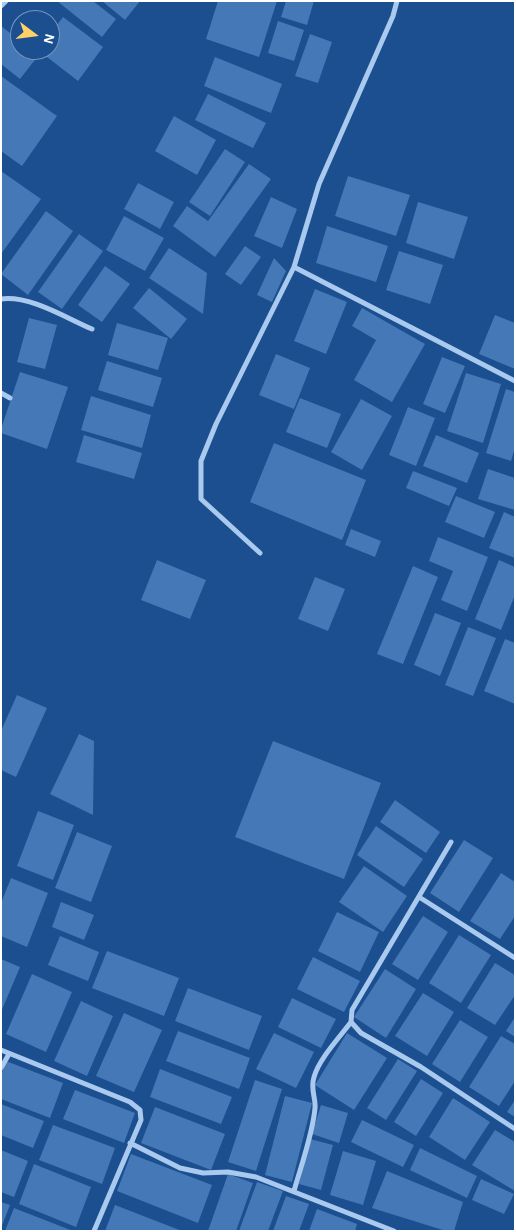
<!DOCTYPE html>
<style>
body{margin:0}
#map{position:relative;width:516px;height:1232px;overflow:hidden;background:#1b4f8f;font-family:"Alegreya Sans",sans-serif}
canvas{display:block}
.frame{position:absolute;inset:0;border:2px solid #fff;pointer-events:none}
.north{position:absolute;left:10px;top:10px;width:50px;height:50px;box-sizing:border-box;background:#1b4f8f;border:1px solid #7695bc;border-radius:50%;rotate:105deg;font-size:14px;font-weight:700;line-height:20px;text-align:center;color:#fff}
.north::after{content:'';display:block;margin:auto;width:18px;height:22px;background:#ffd166;clip-path:polygon(50% 0,100% 100%,50% 72%,0 100%)}
</style>
<div id="map">
<canvas width="516" height="1232"></canvas>
<div class="frame"></div>
<div class="north">N</div>
</div>
<script>
const ctx = document.querySelector('canvas').getContext('2d');
ctx.lineJoin = 'round';
function fillPath(path, color) {
  ctx.fillStyle = color;
  ctx.fill(path, 'evenodd');
}
function stroke(path, color, width, dash) {
  ctx.strokeStyle = color;
  ctx.lineWidth = width;
  ctx.lineCap = dash ? 'butt' : 'round';
  ctx.setLineDash(dash || []);
  ctx.stroke(path);
}
const building = new Path2D(`
 M57,1h36l23,18 -14,18z
 M102,1h38l-15,19z
 M218,1h59l-18,56 -53,-18z
 M286,1h28l-7,24 -26,-8z
 M63,17l40,30 -25,34 -40,-31h12v-16z
 M278,21l26,9 -10,31 -26,-8z
 M1,26l19,15v9h11l7,6 -18,23 -19,-15z
 M310,34l22,8 -14,41 -23,-7z
 M215,57l67,27 -11,29 -67,-27z
 M1,76l56,40 -35,50 -21,-15z
 M208,94l58,29 -13,25 -58,-28z
 M174,116l42,24 -19,35 -42,-24z
 M225,149l20,13 -35,54 -21,-14z
 M249,164l22,15 -56,78 -42,-31 14,-20 21,15z
 M1,171l40,28 -40,55z
 M348,176l62,19 -14,41 -61,-20z
 M138,183l36,19 -14,27 -36,-20z
 M271,197l26,12 -15,39 -28,-12z
 M418,202l50,15 -14,42 -48,-16z
 M46,211l27,20 -45,64 -27,-21z
 M124,216l40,22 -19,33 -39,-21z
 M327,226l61,20 -12,36 -60,-19z
 M79,234l24,17 -41,58 -24,-17z
 M245,246l16,11 -20,28 -16,-11z
 M169,248l38,25 -4,41 -54,-36z
 M399,251l44,14 -13,39 -44,-14z
 M274,258l12,13 -14,31 -15,-7z
 M105,266l25,18 -28,38 -24,-17z
 M149,288l38,31 -16,20 -38,-31z
 M315,289l32,13 -21,52 -32,-13z
 M362,308l63,36 -33,58 -38,-22 22,-40 -24,-14z
 M495,315l20,8v46l-36,-15z
 M29,318l28,7 -12,44 -28,-7z
 M117,323l51,15 -10,32 -50,-15z
 M276,354l34,14 -16,41 -35,-14z
 M442,357l23,9 -20,47 -22,-9z
 M107,361l55,17 -9,29 -55,-17z
 M20,372l48,15 -21,62 -46,-16v-4z
 M466,373l35,11 -18,59 -36,-12z
 M506,389l9,3v56l-4,13 -25,-8z
 M91,396l60,19 -9,33 -61,-18z
 M300,398l41,16 -14,34 -41,-16z
 M361,399l31,17 -30,54 -31,-18z
 M408,407l27,11 -19,48 -27,-11z
 M84,435l58,18 -8,26 -58,-17z
 M436,435l43,18 -12,30 -44,-17z
 M274,443l92,37 -24,60 -92,-38z
 M488,469l27,9v32l-37,-11z
 M413,471l44,17 -8,18 -43,-18z
 M456,496l39,16 -11,26 -39,-16z
 M504,512l11,5v41l-26,-10z
 M351,529l30,12 -6,16 -30,-12z
 M438,537l50,20 -21,54 -26,-11 12,-29 -24,-10z
 M157,560l49,20 -16,39 -49,-19z
 M499,560l16,7v28l-14,35 -26,-11z
 M413,566l25,11 -35,87 -26,-10z
 M315,577l30,12 -17,42 -30,-12z
 M435,613l26,10 -21,53 -26,-11z
 M468,627l28,11 -23,58 -28,-11z
 M505,639l10,4v61l-31,-13z
 M17,695l30,13 -31,69 -15,-7v-39z
 M79,734l15,7 -1,74 -43,-21z
 M273,741l108,42 -37,96 -109,-42z
 M395,800l45,32 -14,21 -46,-31z
 M38,811l36,14 -21,55 -36,-14z
 M376,826l47,33 -19,28 -47,-32z
 M77,832l35,14 -21,56 -36,-14z
 M464,840l29,18 -34,54 -29,-19z
 M364,866l43,30 -24,36 -44,-30z
 M501,873l14,9v34l-15,23 -30,-18z
 M11,878l37,15 -21,54 -26,-11v-33z
 M61,902l33,13 -10,25 -32,-13z
 M337,912l42,20 -19,40 -42,-21z
 M423,916l25,16 -30,48 -26,-16z
 M459,935l32,20 -30,48 -32,-20z
 M60,936l39,16 -11,29 -40,-16z
 M107,951l72,27 -15,38 -72,-28z
 M313,957l47,24 -16,31 -47,-23z
 M1,959l19,8 -19,45z
 M495,963l20,12v20l-20,30 -28,-17z
 M385,969l31,20 -30,49 -32,-21z
 M32,974l40,18 -26,60 -40,-18z
 M188,988l74,28 -13,34 -74,-29z
 M423,993l31,19 -27,44 -32,-20z
 M292,998l44,21 -15,29 -43,-21z
 M81,1001l32,15 -26,60 -33,-15z
 M124,1013l38,17 -28,62 -38,-16z
 M515,1017v20l-9,-6z
 M460,1020l28,17 -28,45 -28,-18z
 M178,1031l72,27 -11,31 -73,-28z
 M274,1033l40,19 -18,36 -40,-19z
 M347,1033l40,25 -33,52 -39,-25z
 M501,1036l14,8v37l-16,25 -30,-19z
 M398,1059l19,12 -31,49 -19,-12z
 M6,1061l57,22 -13,35 -49,-19v-24z
 M160,1069l72,28 -11,27 -71,-27z
 M421,1079l22,14 -27,43 -22,-14z
 M255,1080l27,9 -26,82 -28,-9z
 M75,1090l60,23 -11,30 -61,-24z
 M285,1096l27,7 -20,79 -27,-7z
 M453,1098l37,24 -25,38 -36,-23z
 M515,1100v17l-8,-5z
 M1,1104l43,17 -11,27 -32,-13z
 M321,1105l27,8 -9,30 -27,-9z
 M155,1107l70,27 -14,36 -70,-27z
 M362,1120l52,25 -11,22 -52,-25z
 M53,1125l62,23 -13,36 -63,-24z
 M495,1130l20,12v49l-43,-26z
 M310,1139l23,6 -12,45 -22,-6z
 M420,1148l57,28 -10,22 -57,-28z
 M1,1150l27,11 -14,36 -13,-5z
 M343,1151l33,10 -13,44 -33,-10z
 M131,1154l81,31 -14,38 -81,-32z
 M34,1164l57,23 -15,40 -57,-23z
 M387,1171l76,31 -9,29h-8l-74,-23z
 M228,1174l25,9 -17,48h-28z
 M481,1179l33,15 -10,20 -32,-14z
 M257,1182l26,9 -15,40h-29z
 M286,1196l23,8 -10,27h-26z
 M1,1202l9,3 -9,23z
 M115,1205l67,26h-77z
 M14,1208l59,23h-68z
 M317,1209l40,15 -2,7h-46z`);
const minor = new Path2D(`
 M397,1l-4,15 -74,168 -25,83 221,114
 M1,6l5,-5
 M1,299c29,-4 65,19 91,30
 M1,393l9,5
 M260,553l-59,-54v-38l15,-37 78,-157
 M451,842l-99,168 -1,12 10,11 60,34 94,62
 M419,897l96,61
 M1,1050l129,52 10,8 1,10 -47,111
 M1,1068l8,-14
 M130,1143l50,25 23,5 25,-1 28,5 138,54
 M294,1191c7,-25 19,-58 21,-83 1,-11 -5,-18 -1,-31 5,-18 25,-39 37,-55`);
fillPath(building, '#4478b7');
stroke(minor, '#a9c9ee', 5);
</script>
